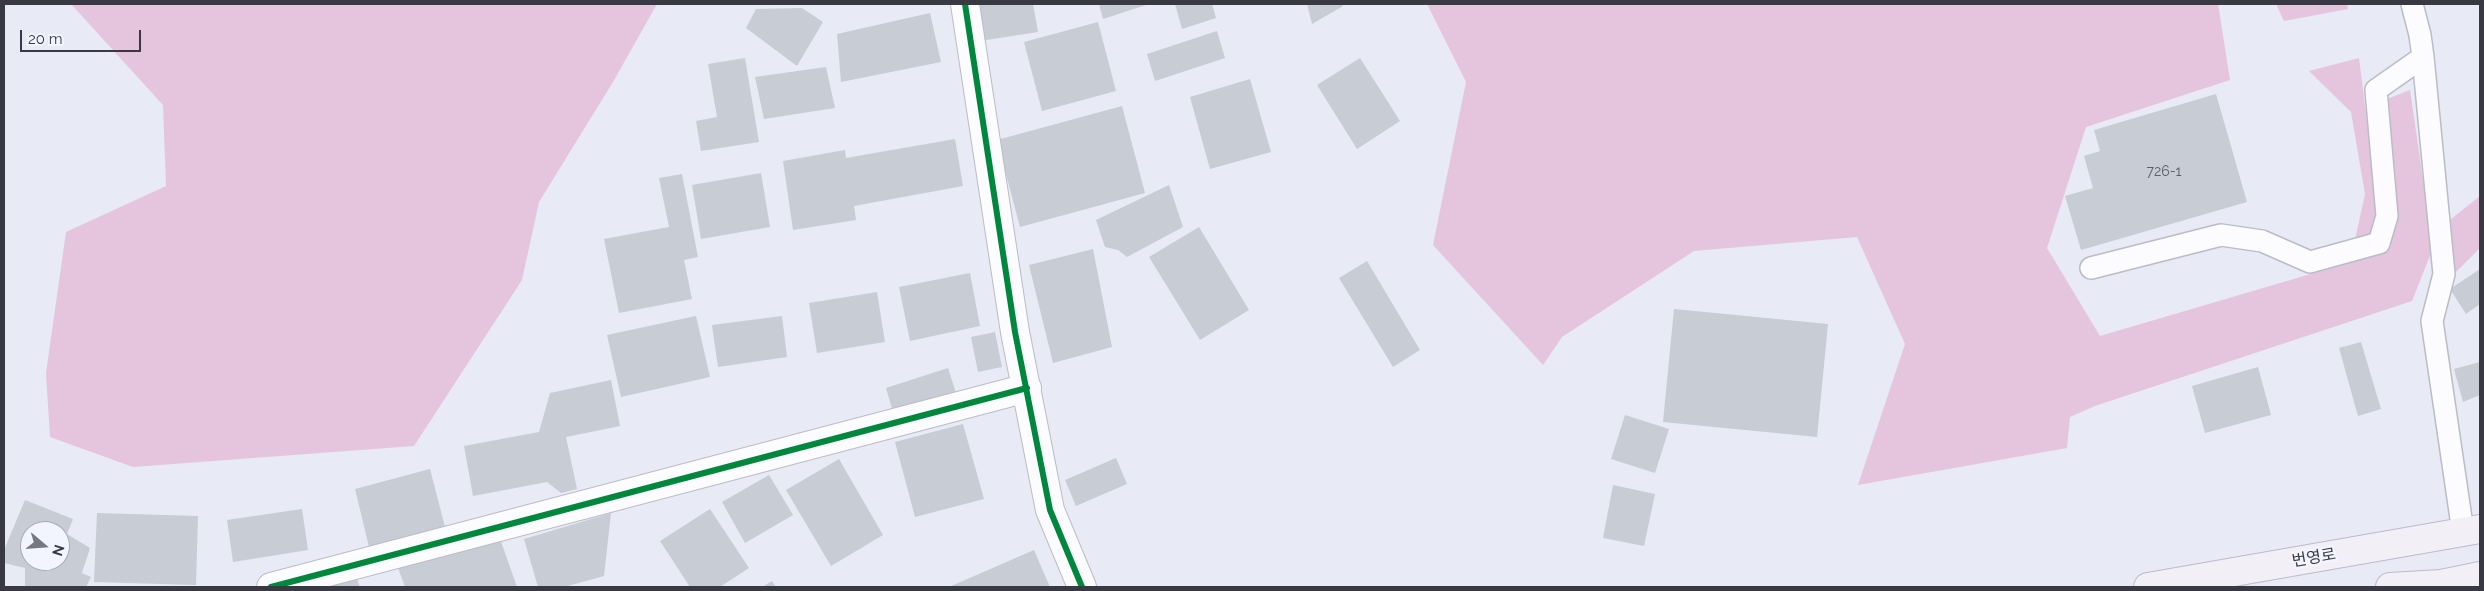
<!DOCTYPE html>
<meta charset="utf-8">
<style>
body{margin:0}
#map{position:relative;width:2484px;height:591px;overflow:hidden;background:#e8eaf5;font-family:Raleway,sans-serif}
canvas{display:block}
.frame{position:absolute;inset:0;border:5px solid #383943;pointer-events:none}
.north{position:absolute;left:20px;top:521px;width:50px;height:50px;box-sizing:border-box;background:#f2f4fe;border:1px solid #a8a9b3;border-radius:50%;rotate:108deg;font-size:14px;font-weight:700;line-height:20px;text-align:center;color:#383943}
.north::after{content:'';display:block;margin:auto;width:18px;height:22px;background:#767781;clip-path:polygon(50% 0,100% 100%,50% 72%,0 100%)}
.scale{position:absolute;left:20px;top:30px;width:121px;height:22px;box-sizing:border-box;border:2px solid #383943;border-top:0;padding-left:6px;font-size:15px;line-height:18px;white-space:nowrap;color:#383943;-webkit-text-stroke:4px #f2f4fe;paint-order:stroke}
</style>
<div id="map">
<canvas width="2484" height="591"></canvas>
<div class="frame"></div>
<div class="north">N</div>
<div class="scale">20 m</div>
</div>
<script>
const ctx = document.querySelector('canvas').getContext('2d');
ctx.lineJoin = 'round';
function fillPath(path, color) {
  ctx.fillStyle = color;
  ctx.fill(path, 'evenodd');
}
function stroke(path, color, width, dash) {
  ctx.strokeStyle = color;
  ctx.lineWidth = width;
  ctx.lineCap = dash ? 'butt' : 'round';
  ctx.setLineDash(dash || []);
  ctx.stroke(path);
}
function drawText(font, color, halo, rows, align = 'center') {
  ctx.font = font + ' Raleway,"Noto Sans KR",sans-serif';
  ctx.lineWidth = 5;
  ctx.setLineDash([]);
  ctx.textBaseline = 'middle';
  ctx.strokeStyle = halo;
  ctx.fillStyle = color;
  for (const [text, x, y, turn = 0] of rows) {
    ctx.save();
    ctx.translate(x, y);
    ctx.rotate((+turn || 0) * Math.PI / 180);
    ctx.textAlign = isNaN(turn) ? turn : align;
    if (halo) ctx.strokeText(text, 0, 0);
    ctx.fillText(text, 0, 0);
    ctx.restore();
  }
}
const green = new Path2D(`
 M71,4h586l-44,78 -74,120 -17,78 -108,166 -281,21 -83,-30 -4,-64 20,-141 100,-46 -3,-81z
 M1427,4h791l12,76 -144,47 -39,121 53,88 282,-83 14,-37 -9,-117 23,-9 23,158 -21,53 -317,105 -25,11 -3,31 -209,37 47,-141 -48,-107 -163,14 -132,86 -19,28 -110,-120 33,-163z
 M2276,4h71l1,5 -64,12z
 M2359,58l19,151 -9,27 -14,4 10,-46 -14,-82 -42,-41z
 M2480,196v52l-29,29v-58z`);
const building = new Path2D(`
 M975,4h58l5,28 -58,9z
 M1099,4h50l-46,15z
 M1175,4h37l4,14 -34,11z
 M1307,4h35l1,2 -31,18z
 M802,8l21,14 -26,44 -51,-38 10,-19z
 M930,13l11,49 -100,20 -4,-48z
 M1098,22l18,69 -74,20 -18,-69z
 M1217,31l8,27 -70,23 -8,-27z
 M745,58l14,84 -58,9 -5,-30 21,-4 -9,-53z
 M1360,58l40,63 -43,28 -40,-64z
 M826,67l9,41 -71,11 -9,-42z
 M1250,79l21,73 -61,17 -20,-72z
 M2216,94l31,108 -166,48 -16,-54 28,-8 -9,-32 16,-5 -6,-21z
 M1122,106l23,87 -125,34 -23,-87z
 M955,139l8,47 -109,20 2,14 -63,10 -10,-69 62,-11 1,8z
 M761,173l9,54 -69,12 -9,-54z
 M682,174l16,83 -14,3 8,39 -73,14 -15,-74 65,-12 -10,-49z
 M1169,185l14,42 -56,30 -9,-7 -13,-3 -9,-27z
 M1199,227l50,83 -49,30 -51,-83z
 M1093,249l19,98 -59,16 -24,-98z
 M1367,261l53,89 -27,17 -54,-89z
 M2480,269v35l-14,10 -16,-25z
 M970,273l10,53 -70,15 -11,-54z
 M877,292l8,50 -68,11 -8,-50z
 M1674,309l154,15 -11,113 -154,-15z
 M696,316l14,61 -89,20 -14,-62z
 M782,316l5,41 -69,10 -6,-42z
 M995,332l7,35 -24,5 -7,-35z
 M2361,342l20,67 -23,7 -19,-68z
 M2480,362v33l-17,7 -9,-33z
 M2258,367l13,48 -66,18 -13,-47z
 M948,368l8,25 -63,19 -7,-24z
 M611,380l9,46 -54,11 11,52 -16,4 -14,-11 -74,14 -9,-50 75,-14 11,-39z
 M1625,415l44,14 -14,44 -44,-14z
 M963,424l21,75 -69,18 -20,-75z
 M1116,458l11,26 -51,22 -11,-26z
 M839,459l44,76 -52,31 -45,-76z
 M430,469l16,62 -76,20 -15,-62z
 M769,475l24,40 -48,28 -23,-41z
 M1613,485l42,9 -11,52 -41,-8z
 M25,500l48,19 -6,15 23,14 -8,25 9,4 -5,10h-61v-19l-21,-5v-13zM30,531h30v30h-30z
 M302,509l6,41 -75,12 -6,-42z
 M710,509l39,59 -29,19h-30l-30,-46z
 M97,513l101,3 -2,69 -102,-3z
 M611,513l-7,63 -40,11h-26l-14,-48z
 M498,533l19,54h-112l-7,-19z
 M1034,550l16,37h-101z
 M354,571l6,16h-47z
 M772,581l4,6h-14z`);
const service = new Path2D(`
 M2412,4l8,31 3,22 21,217 -12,47 31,211
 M2091,268l130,-33 41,6 48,21 69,-19 8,-27 -11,-126 47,-33`);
const minor = new Path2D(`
 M965,4l50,328 35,178 32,77
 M271,587l756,-199`);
const primary = new Path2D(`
 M2148,587l332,-58
 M2390,587l51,-3 39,-8`);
const cycleway = new Path2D(`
 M965,4l50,328 35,178 32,77
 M271,587l756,-199`);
const numberNames = [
 ["726-1",2164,172]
];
const streetNames = [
 ["번영로",2314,558,-10]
];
fillPath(green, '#e5c4de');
fillPath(building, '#c8ccd5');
stroke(service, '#babcc6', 24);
stroke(minor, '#babcc6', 30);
stroke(primary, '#bebac9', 30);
stroke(service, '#fcfcfe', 21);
stroke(minor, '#fcfcfe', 28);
stroke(primary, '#f2eff6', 28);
stroke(cycleway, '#00873e', 6);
drawText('14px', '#5c5e68', null, numberNames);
drawText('16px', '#383943', '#f2f4fe', streetNames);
</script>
